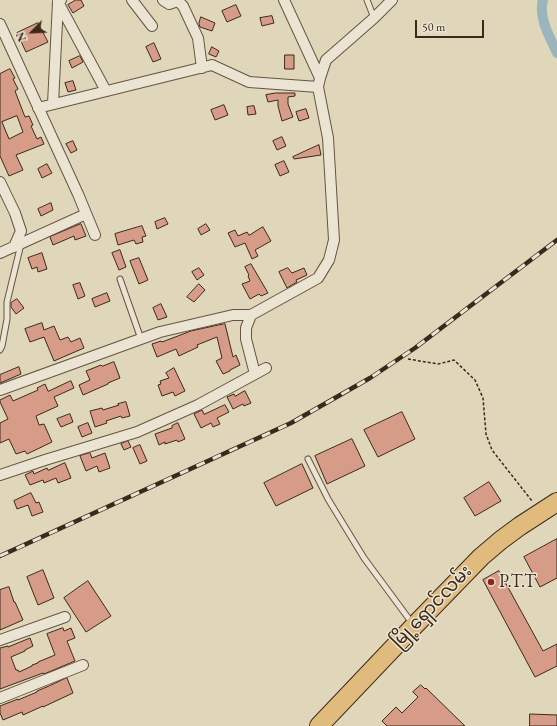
<!DOCTYPE html>
<meta charset="utf-8">
<style>
body{margin:0}
#map{position:relative;width:557px;height:726px;overflow:hidden;background:#e0d6ba;font-family:"EB Garamond",serif}
canvas{display:block}
.north{position:absolute;left:12px;top:12px;width:40px;height:40px;-webkit-text-stroke:3px #ebe4d2;paint-order:stroke;rotate:246deg;font-size:11px;font-weight:700;line-height:16px;text-align:center;color:#3c291b}
.north::after{content:'';display:block;margin:auto;width:14px;height:18px;background:#3c291b;clip-path:polygon(50% 0,100% 100%,50% 72%,0 100%)}
.scale{position:absolute;left:415px;top:20px;width:69px;height:18px;box-sizing:border-box;border:2px solid #3c291b;border-top:0;padding-left:5px;font-size:12px;line-height:14px;white-space:nowrap;color:#3c291b;-webkit-text-stroke:3px #ebe4d2;paint-order:stroke}
</style>
<div id="map">
<canvas width="557" height="726"></canvas>
<div class="north">N</div>
<div class="scale">50 m</div>
</div>
<script>
const ctx = document.querySelector('canvas').getContext('2d');
ctx.lineJoin = 'round';
function stroke(path, color, width, dash) {
  ctx.strokeStyle = color;
  ctx.lineWidth = width;
  ctx.lineCap = dash ? 'butt' : 'round';
  ctx.setLineDash(dash || []);
  ctx.stroke(path);
}
function fillPath(path, color) {
  ctx.fillStyle = color;
  ctx.fill(path, 'evenodd');
}
function drawText(font, color, halo, rows, align = 'center') {
  ctx.font = font + ' "EB Garamond","Noto Sans Myanmar",serif';
  ctx.lineWidth = 3;
  ctx.setLineDash([]);
  ctx.textBaseline = 'middle';
  ctx.strokeStyle = halo;
  ctx.fillStyle = color;
  for (const [text, x, y, turn = 0] of rows) {
    ctx.save();
    ctx.translate(x, y);
    ctx.rotate((+turn || 0) * Math.PI / 180);
    ctx.textAlign = isNaN(turn) ? turn : align;
    if (halo) ctx.strokeText(text, 0, 0);
    ctx.fillText(text, 0, 0);
    ctx.restore();
  }
}
const canal = new Path2D(`
 M543,0c-5,18 7,37 14,53`);
const building = new Path2D(`
 M76,0h5l3,6 -11,7 -5,-8z
 M236,5l5,11 -14,6 -5,-11z
 M272,16l2,7 -12,3 -2,-8z
 M201,17l14,6 -3,8 -12,-4 -1,-3z
 M38,23l10,19 -22,10 -9,-19z
 M154,43l7,16 -8,3 -7,-15z
 M212,47l7,4 -3,6 -7,-3z
 M285,55h9v14h-9z
 M80,56l3,6 -11,6 -3,-7z
 M10,69l5,9 -2,1 5,10 -3,2 10,26 4,-1 4,9 -2,1 6,13 4,-2 3,7 -28,11 7,15 -14,6 -9,-20v-82zM17,116l6,16 -14,7 -7,-17z
 M73,81l3,9 -8,2 -3,-9z
 M276,93h19v3l-7,1v7l5,13 -11,4 -4,-15v-6l-10,2 -2,-7z
 M224,105l4,10 -13,5 -4,-10z
 M254,106l2,8 -8,1 -1,-8z
 M306,109l3,9 -10,3 -3,-9z
 M282,137l4,9 -9,4 -4,-9z
 M73,141l4,9 -6,3 -5,-9z
 M319,145l2,10 -27,4 -1,-2z
 M284,161l5,11 -9,4 -5,-11z
 M47,164l5,9 -10,5 -4,-9z
 M51,203l2,7 -12,6 -3,-7z
 M165,218l3,6 -11,5 -2,-7z
 M81,224l5,12 -11,4 -1,-4 -21,9 -3,-8z
 M206,224l4,6 -9,5 -3,-6z
 M142,226l4,10 -4,1 1,5 -7,2 -2,-4 -16,5 -3,-11z
 M263,227l8,14 -16,9 3,6 -6,3 -7,-16 -10,4 -7,-14 7,-3 3,6 9,-4 2,3z
 M120,250l6,17 -7,3 -7,-17z
 M42,253l5,16 -9,3 -1,-5 -5,2 -4,-11z
 M139,258l9,22 -9,4 -9,-23z
 M251,264l17,29 -7,3 -2,-2 -9,5 -8,-15 8,-3 -2,-5 1,-1 -4,-8z
 M199,268l5,7 -7,5 -5,-8z
 M288,268l3,4 1,1 12,-5 3,7 -11,5 1,2 -10,6 -8,-16z
 M80,283l5,13 -7,3 -5,-14z
 M199,284l6,6 -11,12 -7,-5z
 M107,293l3,8 -15,6 -3,-8z
 M17,299l7,9 -8,6 -5,-7v-4z
 M161,304l6,13 -9,3 -5,-12z
 M42,323l2,7 10,-4 6,14 8,-3 3,5 9,-4 4,10 -30,13 -10,-24 -14,5 -5,-13z
 M225,324l8,33 3,-2 4,10 -10,5v1l-7,3 -7,-13 6,-3 -5,-21 -20,8 1,2 -19,9 -3,-7 -19,8 -5,-13 9,-3 1,1 29,-11z
 M114,362l6,16 -12,5v1l-25,11 -4,-10 11,-5 -4,-9 15,-6 1,1z
 M19,367l2,7 -21,9v-8z
 M174,368l11,23 -10,5 -2,-4 -11,4 -4,-11 3,-1 -1,-3 9,-3 -3,-5z
 M71,381l3,7 -20,9 4,9 -22,10 3,9 5,-1 8,18 -25,12 -2,-3 -9,3 -7,-15 -9,4v-20l8,-4 -8,-17v-2l10,-5 3,6 25,-11 -1,-2 8,-4 3,7z
 M245,391l6,12 -7,3 -1,-2 -10,5 -6,-12 7,-3 1,2z
 M126,402l4,14 -8,2 -1,-2 -15,5 1,2 -12,4 -5,-16 12,-3 1,2 16,-5 -1,-1z
 M225,405l4,7 -12,6 3,6 -7,3 -2,-4 -10,5 -7,-14 8,-4 2,4z
 M402,412l13,27 -37,18 -14,-27z
 M70,414l3,8 -12,5 -4,-8z
 M88,423l4,10 -10,4 -4,-10z
 M178,423l7,16 -7,3 -1,-2 -12,4v-2l-6,3 -4,-11 17,-6v-2z
 M352,439l13,27 -38,18 -12,-28z
 M128,441l3,6 -7,3 -3,-6z
 M140,445l7,16 -7,3 -7,-16z
 M90,453l2,5 13,-5 5,15 -11,4 -2,-6 -11,5 -6,-15z
 M65,463l6,15 -13,5 -2,-5 -12,5 -1,-3 -13,5 -5,-10 8,-4 1,3 13,-6 1,2z
 M302,464l11,24 -37,18 -12,-23z
 M489,482l12,19 -26,15 -11,-18z
 M31,493l5,10 3,-1 4,10 -11,4 -4,-11 -11,4 -3,-8z
 M557,539v39l-17,9 -16,-30z
 M43,570l11,28 -16,7 -11,-28z
 M499,571l44,80 14,-7v22l-22,11 -52,-97z
 M88,581l23,35 -25,16 -22,-34z
 M9,587l5,15h1l8,18 -23,10v-40z
 M63,628l1,3 7,-3 4,10 -8,3 8,20 -31,13 -1,-1 -43,16v-41l8,-2v1l22,-9 3,8 -8,4v1l-14,6 5,13h2l1,2 13,-6v-1l6,-2v-1l17,-7 -8,-21z
 M67,678l6,15 -30,14v-1l-20,9 -1,-3 -19,8 -3,-7v-7l18,-7v1l19,-8v-1l12,-5z
 M421,685l4,4 1,-1 39,38h-78l-5,-5 14,-14 6,6 16,-16 -5,-5z
 M530,714l27,1v11h-27z`);
const path = new Path2D(`
 M408,359l30,5 16,-4 21,20 8,18 3,36 6,16 40,51`);
const lane = new Path2D(`
 M367,0l7,18
 M120,279l21,60
 M0,350l2,-4 5,-27v-17l14,-58
 M308,459l20,40 36,59 48,65`);
const street = new Path2D(`
 M61,0l-3,2 48,89
 M132,0l20,26
 M163,0l6,4 9,-3 5,5 15,32 4,30
 M284,0l36,78
 M0,24l78,170 17,41
 M53,104l5,-102
 M38,108l174,-43 37,17 69,5
 M0,182l15,31 6,18 -7,16
 M0,253l86,-39
 M251,315l-5,13v11l9,35
 M0,390l160,-58 73,-17h18l67,-37 11,-18 5,-20 -6,-102 -10,-51 2,-9 6,-18 48,-42 18,-18
 M0,475l45,-15 92,-28 61,-27 68,-37
 M0,640l65,-23
 M0,698l83,-33`);
const highway = new Path2D(`
 M319,726l95,-100 67,-69 20,-17 19,-14 37,-24`);
const rail = new Path2D(`
 M0,556l291,-133 79,-45 45,-30 142,-108`);
const markers = [
 [491,582,4,"#8f2418"]
];
const poiNames = [
 ["P.T.T",499,582]
];
const streetNames = [
 ["မြို့ရှောင်လမ်း",432,607,-46]
];
stroke(canal, '#9ab6bc', 10);
fillPath(building, '#d79c87');
stroke(building, '#3c291b', 1);
stroke(lane, '#655443', 7);
stroke(street, '#655443', 12);
stroke(highway, '#3c291b', 20);
stroke(path, '#3c291b', 1.5, [3, 2]);
stroke(lane, '#ebe4d2', 5);
stroke(street, '#ebe4d2', 10);
stroke(highway, '#e0bb7d', 18);
stroke(rail, '#3c291b', 4.5);
stroke(rail, '#ebe4d2', 3, [9]);
for (const [x, y, r, color] of markers) {
  const dot = new Path2D();
  dot.arc(x, y, r, 0, 2 * Math.PI);
  ctx.fillStyle = color;
  ctx.fill(dot);
  stroke(dot, '#ebe4d2', 1.5);
}
drawText('18px', '#3c291b', '#ebe4d2', poiNames, 'left');
drawText('18px', '#3c291b', '#ebe4d2', streetNames);
</script>
